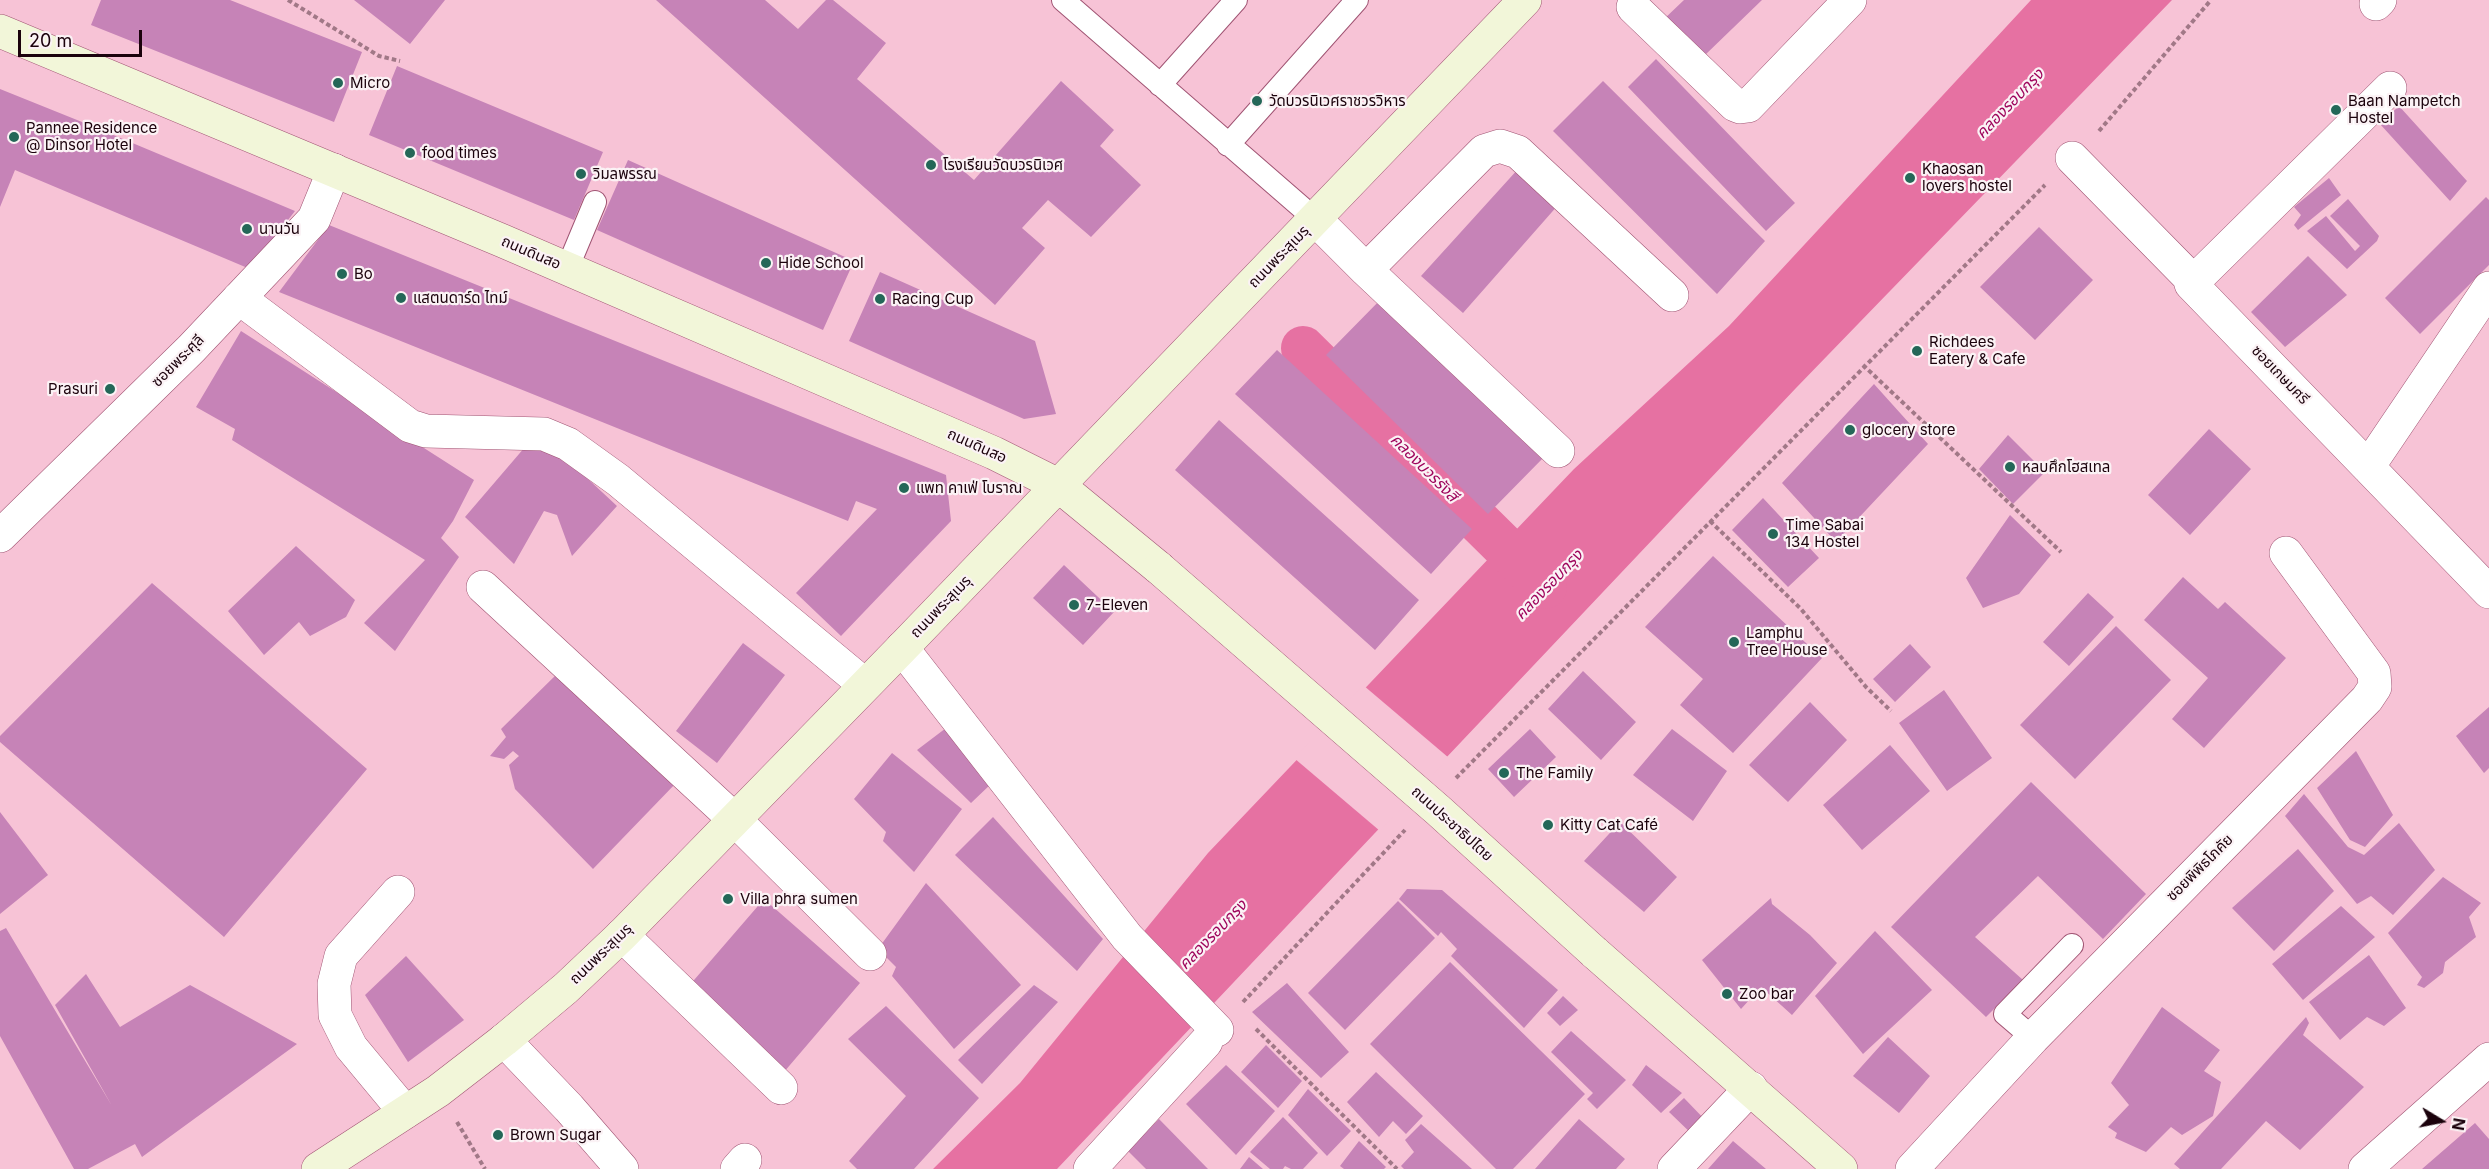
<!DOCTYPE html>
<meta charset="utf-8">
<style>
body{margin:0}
#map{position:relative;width:2489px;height:1169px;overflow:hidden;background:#f7c3d6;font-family:Inter,sans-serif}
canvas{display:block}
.north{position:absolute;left:2411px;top:1091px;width:60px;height:60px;-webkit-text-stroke:4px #fbf2f5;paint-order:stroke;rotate:100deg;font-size:16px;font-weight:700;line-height:24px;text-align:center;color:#1b020c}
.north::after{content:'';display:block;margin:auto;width:21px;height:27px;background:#1b020c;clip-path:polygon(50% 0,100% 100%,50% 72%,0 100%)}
.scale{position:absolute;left:18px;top:30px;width:124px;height:27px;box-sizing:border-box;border:3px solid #1b020c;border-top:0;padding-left:8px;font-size:18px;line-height:21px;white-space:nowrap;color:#1b020c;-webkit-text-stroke:4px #fbf2f5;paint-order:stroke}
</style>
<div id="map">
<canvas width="2489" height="1169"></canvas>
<div class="north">N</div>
<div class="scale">20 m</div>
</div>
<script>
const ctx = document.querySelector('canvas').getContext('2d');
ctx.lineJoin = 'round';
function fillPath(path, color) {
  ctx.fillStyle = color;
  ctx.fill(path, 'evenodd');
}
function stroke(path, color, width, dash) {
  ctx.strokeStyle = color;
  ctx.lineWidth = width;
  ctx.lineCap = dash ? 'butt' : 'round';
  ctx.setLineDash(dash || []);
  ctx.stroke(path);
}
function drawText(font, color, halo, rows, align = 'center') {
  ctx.font = font + ' Inter,"Noto Sans Thai",sans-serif';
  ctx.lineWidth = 4.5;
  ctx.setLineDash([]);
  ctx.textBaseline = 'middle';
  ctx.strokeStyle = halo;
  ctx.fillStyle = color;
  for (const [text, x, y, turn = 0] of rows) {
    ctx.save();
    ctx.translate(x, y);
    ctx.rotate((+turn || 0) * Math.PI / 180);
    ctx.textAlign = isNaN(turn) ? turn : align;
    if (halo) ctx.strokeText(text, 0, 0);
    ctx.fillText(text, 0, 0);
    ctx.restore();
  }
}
const water = new Path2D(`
 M2031,0h141l-376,388 -739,781h-124l87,-86 188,-230 366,-384 155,-143z`);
const pier = new Path2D(`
 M1363,685l86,73 -69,73 -86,-73z`);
const canal = new Path2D(`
 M1303,348l242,239`);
const building = new Path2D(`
 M101,0h129l132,52 -28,70 -243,-97z
 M354,0h91l-35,44z
 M656,0h109l33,29 28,-29h7l53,43 -29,36 117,101 87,-99 53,49 -14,16 41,39 -50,52 -43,-37 -26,28 23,20 -50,57z
 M1684,0h78l-58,56 -41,-36z
 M1656,59l139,144 -29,28 -138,-144z
 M397,66l206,86 -29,68 -205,-85z
 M1603,81l162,160 -48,53 -164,-163z
 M0,89l87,35 208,87 -45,58 -235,-99 -15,37z
 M2399,106l68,75 -17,20 -70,-77z
 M628,160l226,101 -31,69 -226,-100z
 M1519,168l40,36 -96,109 -42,-37z
 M2329,178l12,17 -43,35 -4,-5 7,-10 -7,-8z
 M2486,197l3,3v65l-69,69 -35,-36z
 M2348,199l31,37 -2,5 -30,28 -40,-38 19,-15 29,35 5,-5 -30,-30z
 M329,225l617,250 5,46 -110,115 -45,-43 81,-84 -21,-8 -8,20 -569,-229z
 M2039,227l54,53 -58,60 -55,-53z
 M2308,256l39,39 -62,52 -34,-35z
 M880,272l155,69 21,73 -32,5 -175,-78z
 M1384,296l162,159 -58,59 -162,-159z
 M241,331l233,149 -21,41 -12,17 18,19 -64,94 -31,-28 61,-63 -193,-120 3,-11 -39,-22z
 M1277,350l195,179 -41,45 -196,-180z
 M1874,384l54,60 -92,98 -54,-59z
 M1219,420l200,180 -44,50 -200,-180z
 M2209,429l42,40 -61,66 -42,-40z
 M2008,435l37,37 -32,32 -34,-35z
 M531,440l27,11 59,55 -45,50 -15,-41 -13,-4 -30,53 -49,-47z
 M1763,498l56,60 -31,29 -56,-57z
 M2010,515l41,40 -32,39 -36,14 -17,-30z
 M296,546l59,54 -9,17 -36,19 -11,-14 -35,33 -36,-44z
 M1713,556l109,102 -89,95 -53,-48 23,-26 -58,-52z
 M1064,565l50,47 -31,33 -50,-47z
 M2183,577l35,32 7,-7 61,56 -82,90 -32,-29 36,-41 -64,-58z
 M152,583l215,186 -143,168 -224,-195v-6z
 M2088,593l26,24 -45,49 -26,-24z
 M2116,626l55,54 -96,99 -55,-54z
 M743,643l42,32 -68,88 -41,-32z
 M1910,644l21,23 -36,35 -22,-23z
 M1583,671l53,51 -35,38 -53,-51z
 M559,672l118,110 -84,87 -78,-80 -6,-24 10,-9 -6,-5 -9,8 -14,-3 16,-19 -5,-8z
 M1944,690l48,68 -45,33 -48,-68z
 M1810,702l37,38 -59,62 -39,-37z
 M2489,707v61l-5,5 -28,-37z
 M950,725l42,58 -21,20 -54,-53z
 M1530,729l26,28 -42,40 -26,-28z
 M1672,729l55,42 -34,50 -60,-46z
 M1890,745l40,46 -68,59 -39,-45z
 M2356,751l37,64 -28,32 -15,-7 -33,-52z
 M892,753l70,56 -48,63 -31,-31 3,-9 -32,-33z
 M2031,782l115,112 -43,45 -65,-63 -63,61 48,43 -37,37 -95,-90z
 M2304,794l44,53 16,8 35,-32 36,47 -42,45 -22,-19 -14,8 -72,-88z
 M0,812l48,63 -48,39z
 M993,817l110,122 -26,32 -122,-116z
 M1620,822l57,55 -33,35 -60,-51z
 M2298,849l36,42 -60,60 -42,-43z
 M2443,877l38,26 -12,14 7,20 -31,25 -2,11 -19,15 -7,-3 5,-8 -34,-44z
 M926,883l95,102 -67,64 -62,-73 4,-9 -18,-18z
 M1407,889l35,1 116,100 -34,38 -73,-72 6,-7 -16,-17 -3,4 -39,-37z
 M1771,898l1,6 38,31 27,28 -45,52 -31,-28 -20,22 -39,-49z
 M764,899l96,84 -76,89 -96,-85z
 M1398,901l37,37 -90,92 -37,-37z
 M2341,906l34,31 -72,63 -31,-36z
 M6,928l106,178 -57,-101 31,-31 34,53 70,-42 107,59 -155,113 -7,-13 -47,25h-14l-74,-133v-105z
 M1875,931l57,59 -69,64 -48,-58z
 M2369,955l37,53 -22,18 -17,-9 -27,23 -31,-38z
 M406,956l58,64 -56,42 -43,-67z
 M1450,962l135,132 -72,75h-17l-126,-125z
 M1287,983l62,69 -28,26 -69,-66z
 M1034,985l24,17 -76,82 -24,-24z
 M1563,996l15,14 -18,16 -13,-13z
 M886,1006l93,92 -65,71h-57l-8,-8 57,-65 -58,-57z
 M2162,1007l58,43 -16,21 17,11 -8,34 -31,19 -11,-8 -25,25 -31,-14 2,-5 -9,-6 21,-22 -18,-22z
 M2306,1017l3,6 -6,12 61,52 -64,63 -34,-29 -45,48h-41l-6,-5z
 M1571,1031l55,49 -29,29 -10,-10 6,-6 -42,-41z
 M1888,1037l42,39 -31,37 -46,-37z
 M1266,1045l36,36 -24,27 -37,-36z
 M1226,1065l49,46 -39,44 -50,-51z
 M1646,1065l36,28 -21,20 -29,-28z
 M1376,1072l47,44 -17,18 -13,-13 -14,16 -32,-35z
 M1308,1089l43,42 -24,25 -39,-41z
 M1684,1098l25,26 -13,14 -27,-26z
 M1283,1117l35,36 -15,16h-12l-6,-3 -2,3h-13l-20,-17z
 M1159,1119l49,50h-62l-18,-18z
 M1579,1119l46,40 -9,10h-81z
 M2475,1123l14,16v30h-67z
 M1421,1124l51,45h-68l-3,-3 13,-14 -9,-12z
 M1359,1141l27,26 -2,2h-40l-4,-3z
 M1733,1141l33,28h-58z
 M1249,1157l14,12h-23z`);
const path = new Path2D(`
 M288,0l91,56 21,5
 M2099,131l112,-131
 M1863,365l198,187
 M1710,521l91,88 65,78 25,24
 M1456,778l589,-593
 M1243,1002l162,-172
 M1256,1029l141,140
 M457,1122l28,47`);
const service = new Path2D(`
 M1063,0l252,219
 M1160,85l76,-85
 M1228,145l129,-145
 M567,269l28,-67
 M2033,1038l-28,-24 67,-69`);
const pedestrian = new Path2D(`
 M902,648l225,289 90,93`);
const minor = new Path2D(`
 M2376,4l4,-4
 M1633,7l102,98 5,2 8,-1 102,-106
 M2072,158l117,119 2,7 298,308
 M1315,219l51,51 192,181
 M1366,270l118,-119 16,-5 18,6 154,143
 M2191,284l199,-196
 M239,298l171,128 16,5 118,3 24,10 50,36 247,205
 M2368,467l121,-179
 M0,536l191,-187 123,-130 20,-49
 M483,587l251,232 136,135
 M398,892l-57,64 -7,28 1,31 16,32 54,65
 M622,935l159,153
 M504,1040l65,68 53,61
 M737,1169l8,-9
 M1090,1169l116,-127
 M1674,1169l77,-81
 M1912,1169l121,-131 334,-339 8,-12 -1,-14 -88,-120
 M2365,1169l124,-110`);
const secondary = new Path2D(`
 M0,31l503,210 491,212 64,32 101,83
 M1594,952l247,217
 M318,1169l120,-78 66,-51 62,-52 56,-53 280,-287 623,-648`);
const secondaryBridge = new Path2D(`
 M1159,568l280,243 155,141`);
const markers = [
 [338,83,6,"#246758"],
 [1257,101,6,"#246758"],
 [2336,110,6,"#246758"],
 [14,137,6,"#246758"],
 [410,153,6,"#246758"],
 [931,165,6,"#246758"],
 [581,174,6,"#246758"],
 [1910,178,6,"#246758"],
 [247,229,6,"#246758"],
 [766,263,6,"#246758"],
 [342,274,6,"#246758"],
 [401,298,6,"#246758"],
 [880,299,6,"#246758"],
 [1917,351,6,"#246758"],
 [110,389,6,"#246758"],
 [1850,430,6,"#246758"],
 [2010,467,6,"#246758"],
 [904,488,6,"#246758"],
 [1773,534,6,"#246758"],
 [1074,605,6,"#246758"],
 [1734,642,6,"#246758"],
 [1504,773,6,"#246758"],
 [1548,825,6,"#246758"],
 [728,899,6,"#246758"],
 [1727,994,6,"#246758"],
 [498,1135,6,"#246758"]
];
const poiNames = [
 ["Micro",350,83],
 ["วัดบวรนิเวศราชวรวิหาร",1269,101],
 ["Baan Nampetch",2348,101],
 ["Hostel",2348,118],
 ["Pannee Residence",26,128],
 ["@ Dinsor Hotel",26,145],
 ["food times",422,153],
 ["โรงเรียนวัดบวรนิเวศ",943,165],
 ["Khaosan",1922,169],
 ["lovers hostel",1922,186],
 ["วิมลพรรณ",593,174],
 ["นานวัน",259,229],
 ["Hide School",778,263],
 ["Bo",354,274],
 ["แสตนดาร์ด ไทม์",413,298],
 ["Racing Cup",892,299],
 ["Richdees",1929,342],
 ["Eatery & Cafe",1929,359],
 ["Prasuri",98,389,"right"],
 ["glocery store",1862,430],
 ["หลบศึกโฮสเทล",2022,467],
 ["แพท คาเฟ่ โบราณ",916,488],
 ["Time Sabai",1785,525],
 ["134 Hostel",1785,542],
 ["7-Eleven",1086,605],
 ["Lamphu",1746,633],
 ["Tree House",1746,650],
 ["The Family",1516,773],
 ["Kitty Cat Café",1560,825],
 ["Villa phra sumen",740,899],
 ["Zoo bar",1739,994],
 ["Brown Sugar",510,1135]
];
const streetNames = [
 ["ถนนดินสอ",531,253,23],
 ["ถนนพระสุเมรุ",1279,257,-46],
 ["ซอยพระศุลี",178,361,-45],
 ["ซอยเกษมศรี",2280,375,46],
 ["ถนนดินสอ",977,446,24],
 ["ถนนพระสุเมรุ",941,607,-46],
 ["ถนนประชาธิปไตย",1452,824,42],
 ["ซอยพิพิธโภคัย",2200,868,-45],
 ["ถนนพระสุเมรุ",601,954,-44]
];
const waterNames = [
 ["คลองรอบกรุง",2010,104,-46],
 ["คลองบวรรังสี",1424,468,45],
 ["คลองรอบกรุง",1549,585,-46],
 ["คลองรอบกรุง",1213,935,-46]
];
fillPath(water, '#e671a2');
fillPath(pier, '#f7c3d6');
stroke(canal, '#e671a2', 44);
fillPath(building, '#c683b7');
stroke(service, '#a05473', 24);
stroke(pedestrian, '#a05473', 34);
stroke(minor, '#a05473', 34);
stroke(secondary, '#a05473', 34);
stroke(path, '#a17887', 4, [4.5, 3]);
stroke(service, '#fff', 22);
stroke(pedestrian, '#fff', 33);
stroke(minor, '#fff', 33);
stroke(secondary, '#f2f6d9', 33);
stroke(secondaryBridge, '#a05473', 34, []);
stroke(secondaryBridge, '#f2f6d9', 33);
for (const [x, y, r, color] of markers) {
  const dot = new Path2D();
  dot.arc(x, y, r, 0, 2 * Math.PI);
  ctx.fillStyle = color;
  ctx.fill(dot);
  stroke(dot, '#fbf2f5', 2);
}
drawText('15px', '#1b020c', '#fbf2f5', poiNames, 'left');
drawText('15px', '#1b020c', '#fbf2f5', streetNames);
drawText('italic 16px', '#9e055c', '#fbf2f5', waterNames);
</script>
